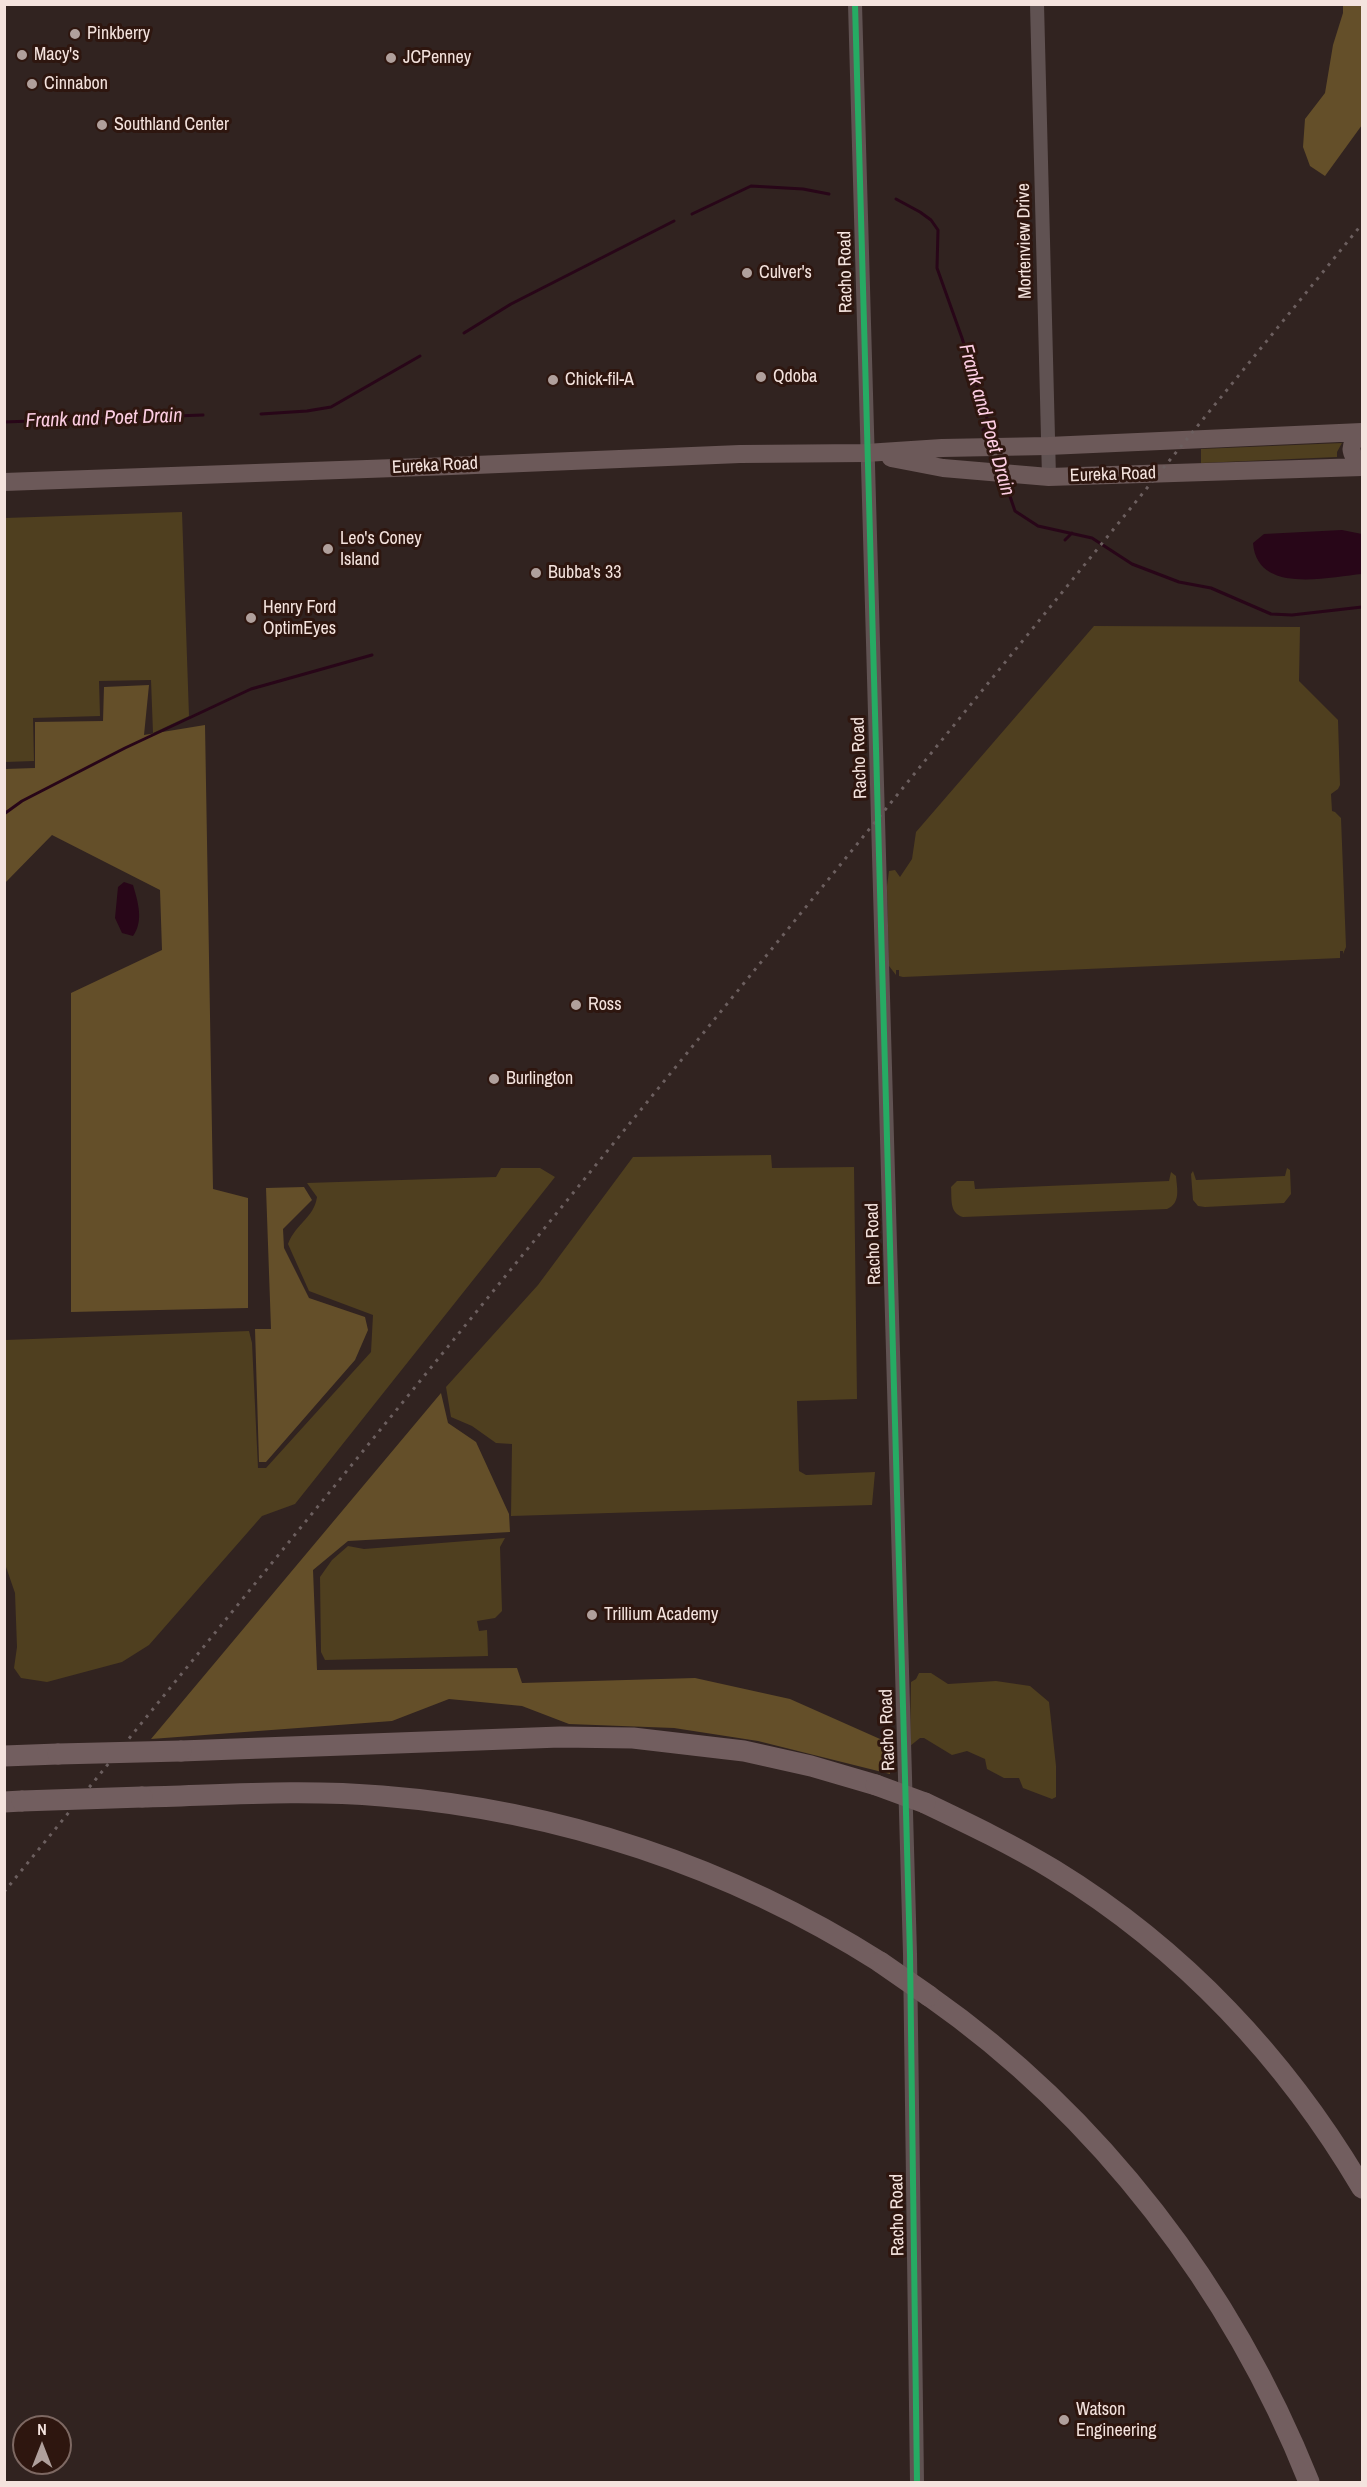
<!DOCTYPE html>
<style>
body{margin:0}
#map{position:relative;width:1367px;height:2487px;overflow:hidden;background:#312320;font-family:"Archivo Narrow",sans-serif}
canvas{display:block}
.frame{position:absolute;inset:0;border:6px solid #f4e3de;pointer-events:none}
.north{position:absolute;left:12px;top:2415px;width:60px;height:60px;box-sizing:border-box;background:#2e160f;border:2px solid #7d6862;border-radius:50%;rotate:0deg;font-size:16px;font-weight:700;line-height:24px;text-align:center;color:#f4e3de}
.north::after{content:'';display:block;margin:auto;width:21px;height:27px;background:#b0a09c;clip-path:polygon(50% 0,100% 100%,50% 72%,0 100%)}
</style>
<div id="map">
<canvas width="1367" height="2487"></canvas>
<div class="frame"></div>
<div class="north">N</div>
</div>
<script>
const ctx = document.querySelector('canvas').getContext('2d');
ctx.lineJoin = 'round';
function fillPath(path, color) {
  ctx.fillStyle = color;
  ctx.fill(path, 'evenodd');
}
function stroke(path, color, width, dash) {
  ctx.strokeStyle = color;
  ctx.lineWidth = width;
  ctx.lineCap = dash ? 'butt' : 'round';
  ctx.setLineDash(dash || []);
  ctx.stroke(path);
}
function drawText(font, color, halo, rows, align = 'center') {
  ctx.font = font + ' "Archivo Narrow",sans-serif';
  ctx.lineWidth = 6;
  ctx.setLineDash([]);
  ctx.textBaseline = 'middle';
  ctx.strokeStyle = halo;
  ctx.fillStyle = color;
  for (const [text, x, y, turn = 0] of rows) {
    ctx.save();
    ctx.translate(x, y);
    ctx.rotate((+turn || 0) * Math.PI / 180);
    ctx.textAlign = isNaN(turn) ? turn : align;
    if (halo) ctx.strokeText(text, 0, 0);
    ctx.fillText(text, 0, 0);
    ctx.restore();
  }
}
const green = new Path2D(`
 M1342,443l-5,9v5l-136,6v-14z
 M182,512l7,204 -36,17 -2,-53 -52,1 1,35 -67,2 1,43 -29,1v-244z
 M1094,626l206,1 -1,54 39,39 2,65 -2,4 -7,5 1,17 3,1 6,6 5,129 -3,7v-3h-3v7l-437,19 -4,-1v-6h-3v5l-7,-9 -2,-80 2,-15 6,-1 5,7 12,-18 4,-27z
 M771,1155l1,13 82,-1 3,232 -60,2 2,70 7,4 69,-3 -3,33 -361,11 1,-72 -16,-1 -24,-17 -21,-9 -5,-30 92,-102 95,-128z
 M501,1168h39l15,9 -260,327 -33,12 -113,129 -27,17 -75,20 -26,-4 -7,-10 3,-21 -2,-54 -10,-29v-224l244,-9 3,12 6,125h8l105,-116 2,-37 -64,-24 -21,-47c8,-21 26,-26 29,-47l-10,-14 189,-6z
 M1287,1168l3,2 1,24 -7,9 -79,4 -7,-1 -5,-6 -2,-26 2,-3 3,9 89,-4z
 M1171,1172l5,4c1,13 5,27 -9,33l-204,8c-14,-4 -11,-18 -12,-30l6,-6h17l1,8 194,-8z
 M505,1538l-5,9 2,64 -7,7 -18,3 2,10 8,-1 1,26 -163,4 -4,-8 -1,-75 12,-17 16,-14 16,3z
 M919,1673h12l17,11 48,-3 34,5 19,16 7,64v31l-4,2 -29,-11 -4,-10h-15l-17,-9 -2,-10 -18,-8 -15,4 -28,-17h-4l-10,8 1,-64 5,-3z`);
const forest = new Path2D(`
 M1343,5h19v120l-37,51 -15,-10 -7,-19 2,-28 20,-26 8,-48 10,-32z
 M149,685l-5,50 61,-10 8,464 35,9v110l-177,4v-319l91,-43 -2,-60 -108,-55 -47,48v-114l30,-1v-46l68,-1 1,-34z
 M304,1187l8,13 -29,29 1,19 25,50 56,19 3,13 -13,30 -89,102h-7l-4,-133h16l-5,-141z
 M441,1393l7,30 28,19 33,72 1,18 -162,9 -35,29 4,100 200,-2 5,15 173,-5 95,21 99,44 1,31 -132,-33 -84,-13 -105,-4 -47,-18 -73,-7 -57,22 -241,18z`);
const water = new Path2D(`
 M1342,530l20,4v40c-34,3 -105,21 -109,-31l11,-9z
 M124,882l9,3c5,17 11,36 0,51l-11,-3 -7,-15 3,-31z`);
const stream = new Path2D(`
 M896,199l24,13 11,8 7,10 -1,38 25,70 32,103
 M692,214l59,-28 52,3 26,5
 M464,333l47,-29 163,-83
 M261,414l46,-3 24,-4 89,-51
 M4,422l199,-7
 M983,430l6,-5
 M997,453l4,14
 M1004,479l11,32 23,15 54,12 40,26 47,18 32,6 60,26 21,1 70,-8
 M1065,540l7,-7
 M4,814l18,-13 103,-53 126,-59 121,-34`);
const minor = new Path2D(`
 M855,4l55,1950 7,528
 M1037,4l12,473`);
const major = new Path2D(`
 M891,458l52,10 106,9 313,-10
 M1362,467c-13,-15 -15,-21 0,-35
 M4,482l447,-16 289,-12 126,-1 76,-5 106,-2 314,-14`);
const highway = new Path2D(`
 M181,1751l379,-14 73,1 111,13 67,15 65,19
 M4,1756l54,-2
 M142,1797c80,-2 161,-8 240,-1 177,14 348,71 498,166
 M4,1802l18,-1
 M925,1803c44,21 88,42 129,67 129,79 232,189 308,318
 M929,1996c171,120 303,293 380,486`);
const rail = new Path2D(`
 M4,1892l1358,-1668`);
const highwayBridge = new Path2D(`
 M58,1754l123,-3
 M876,1785l49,18
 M22,1801l120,-4
 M880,1962l49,34`);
const cycleway = new Path2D(`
 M855,4l55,1950 7,528`);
const markers = [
 [75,34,6,"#b0a09c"],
 [22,55,6,"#b0a09c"],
 [391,58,6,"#b0a09c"],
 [32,84,6,"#b0a09c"],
 [102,125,6,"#b0a09c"],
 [747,273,6,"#b0a09c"],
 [761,377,6,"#b0a09c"],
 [553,380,6,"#b0a09c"],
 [328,549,6,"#b0a09c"],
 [536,573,6,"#b0a09c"],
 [251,618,6,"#b0a09c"],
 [576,1005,6,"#b0a09c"],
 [494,1079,6,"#b0a09c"],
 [592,1615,6,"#b0a09c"],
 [1064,2420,6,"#b0a09c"]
];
const poiNames = [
 ["Pinkberry",87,34],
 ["Macy's",34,55],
 ["JCPenney",403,58],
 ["Cinnabon",44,84],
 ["Southland Center",114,125],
 ["Culver's",759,273],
 ["Qdoba",773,377],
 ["Chick-fil-A",565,380],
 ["Leo's Coney",340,539],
 ["Island",340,560],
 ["Bubba's 33",548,573],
 ["Henry Ford",263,608],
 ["OptimEyes",263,629],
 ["Ross",588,1005],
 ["Burlington",506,1079],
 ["Trillium Academy",604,1615],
 ["Watson",1076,2410],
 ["Engineering",1076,2431]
];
const streetNames = [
 ["Mortenview Drive",1025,241,-91],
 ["Racho Road",846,272,-91],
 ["Eureka Road",435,466,-3],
 ["Eureka Road",1113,475,-2],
 ["Racho Road",860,758,-92],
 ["Racho Road",874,1244,-92],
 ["Racho Road",888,1730,-92],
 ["Racho Road",898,2215,-91]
];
const waterNames = [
 ["Frank and Poet Drain",104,419,-2],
 ["Frank and Poet Drain",986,420,74]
];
fillPath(green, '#4f3f1f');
fillPath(forest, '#644f29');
fillPath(water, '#280618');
stroke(stream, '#280618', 3);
stroke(minor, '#605252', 14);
stroke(major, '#6c5959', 18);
stroke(highway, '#725e5f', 21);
stroke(rail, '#6c5f5f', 3, [3, 6]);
stroke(highwayBridge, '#725e5f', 21);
stroke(cycleway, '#26ab63', 6);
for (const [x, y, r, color] of markers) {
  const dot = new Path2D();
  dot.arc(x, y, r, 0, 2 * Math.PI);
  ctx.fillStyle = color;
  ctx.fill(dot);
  stroke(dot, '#2e160f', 2);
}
drawText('18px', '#f4e3de', '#2e160f', poiNames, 'left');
drawText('18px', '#f4e3de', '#2e160f', streetNames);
drawText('italic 20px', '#fdcee3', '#2e160f', waterNames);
</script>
